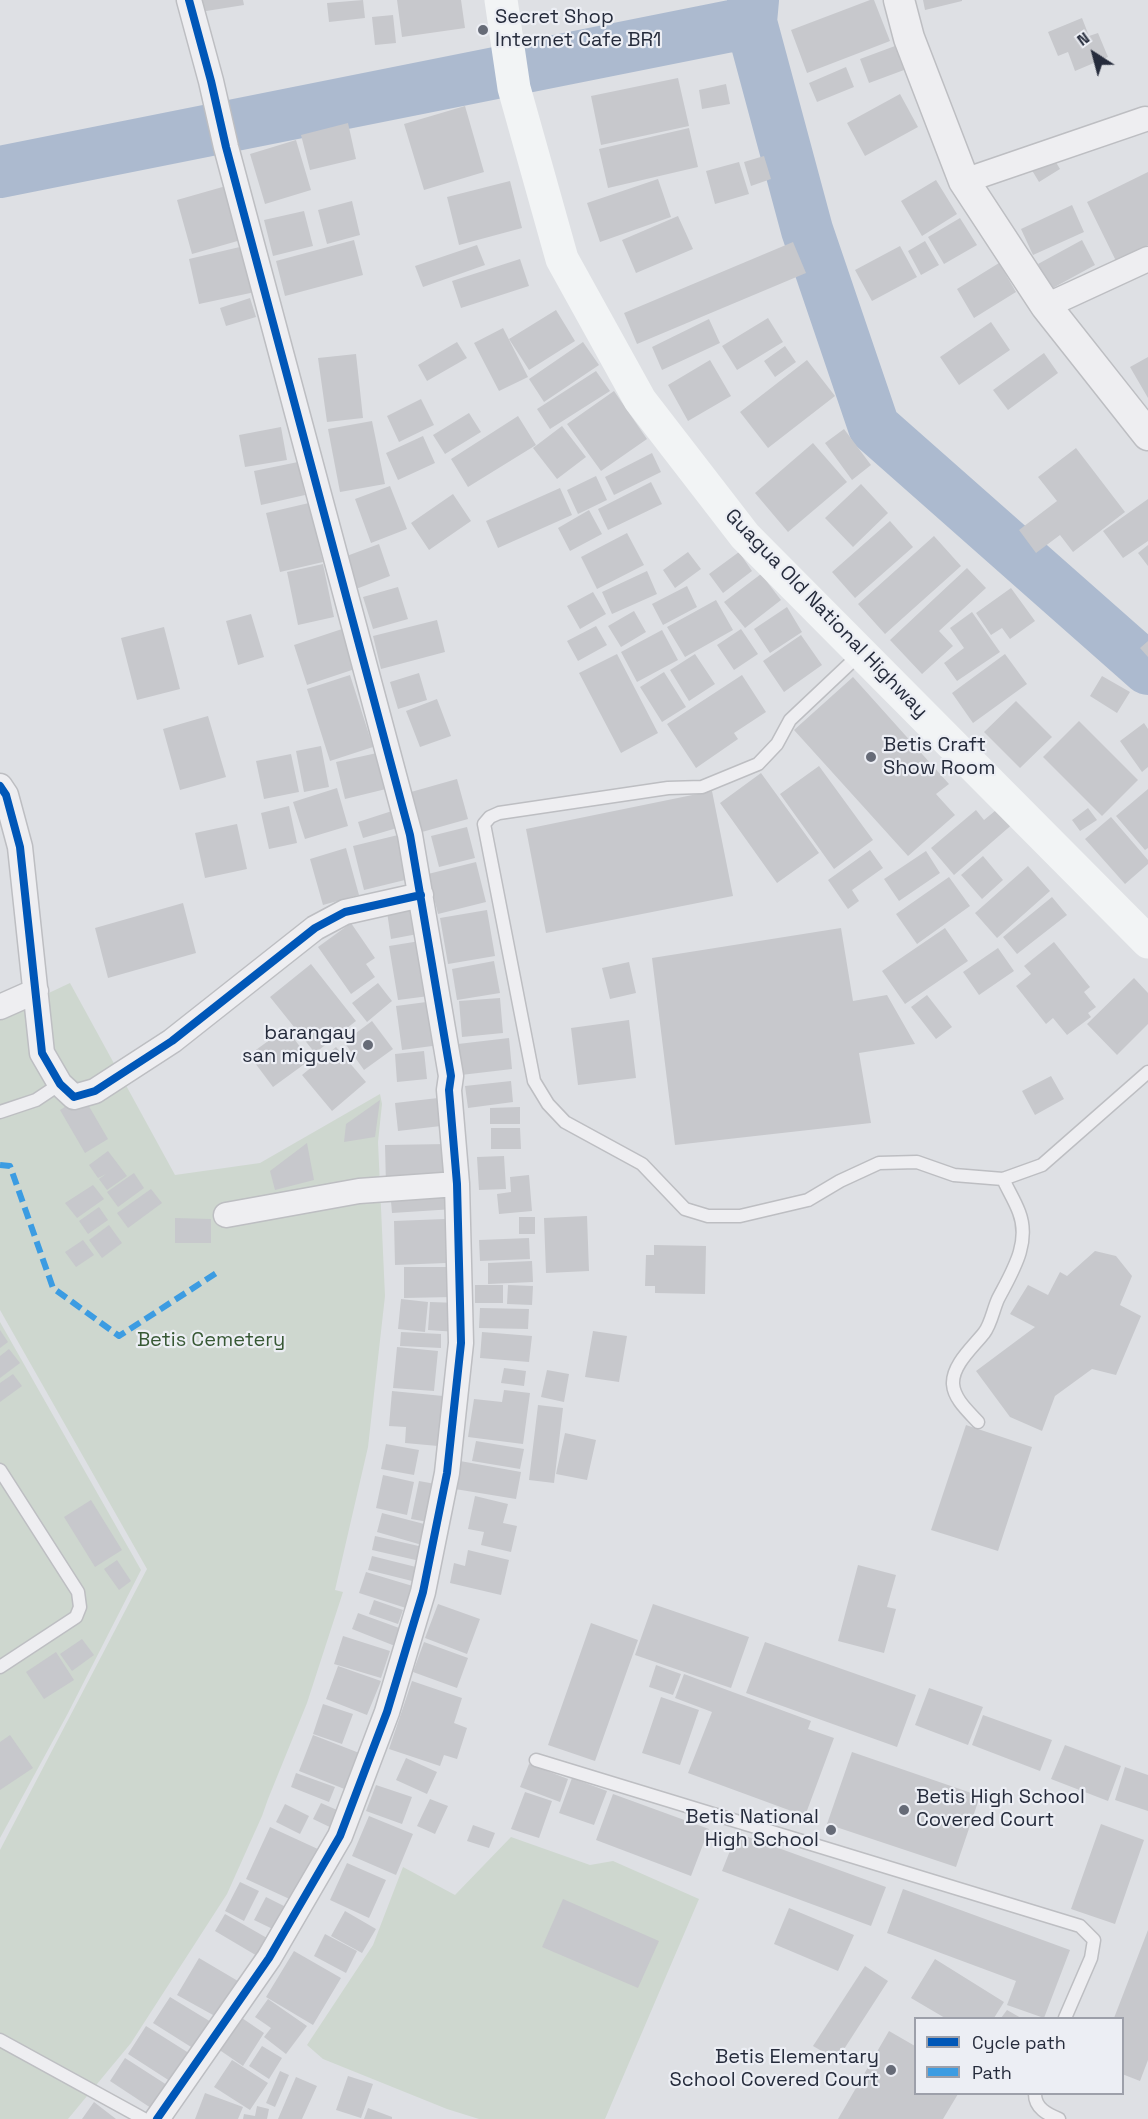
<!DOCTYPE html>
<style>
body{margin:0}
#map{position:relative;width:1148px;height:2119px;overflow:hidden;background:#dee0e4;font-family:"Space Grotesk",sans-serif}
canvas{display:block}
.legend{position:absolute;left:914px;top:2017px;width:210px;height:78px;box-sizing:border-box;background:#eceef4;border:2px solid #9da0aa;margin:0;padding:8px 10px;list-style:none;font-size:18px;color:#262c3c}
.legend li{display:flex;align-items:center;gap:12px;height:30px}
.legend b{width:30px;border:2px solid #9da0aa}
.north{position:absolute;left:1064px;top:24px;width:60px;height:60px;-webkit-text-stroke:4px #eceef4;paint-order:stroke;rotate:324deg;font-size:16px;font-weight:700;line-height:24px;text-align:center;color:#262c3c}
.north::after{content:'';display:block;margin:auto;width:21px;height:27px;background:#262c3c;clip-path:polygon(50% 0,100% 100%,50% 72%,0 100%)}
</style>
<div id="map">
<canvas width="1148" height="2119"></canvas>
<ul class="legend">
<li><b style="height:8px;background:#0057b8"></b>Cycle path</li>
<li><b style="height:8px;background:#3c9ce2"></b>Path</li>
</ul>
<div class="north">N</div>
</div>
<script>
const ctx = document.querySelector('canvas').getContext('2d');
ctx.lineJoin = 'round';
function fillPath(path, color) {
  ctx.fillStyle = color;
  ctx.fill(path, 'evenodd');
}
function stroke(path, color, width, dash) {
  ctx.strokeStyle = color;
  ctx.lineWidth = width;
  ctx.lineCap = dash ? 'butt' : 'round';
  ctx.setLineDash(dash || []);
  ctx.stroke(path);
}
function drawText(font, color, halo, rows, align = 'center') {
  ctx.font = font + ' "Space Grotesk",sans-serif';
  ctx.lineWidth = 4.5;
  ctx.setLineDash([]);
  ctx.textBaseline = 'middle';
  ctx.strokeStyle = halo;
  ctx.fillStyle = color;
  for (const [text, x, y, turn = 0] of rows) {
    ctx.save();
    ctx.translate(x, y);
    ctx.rotate((+turn || 0) * Math.PI / 180);
    ctx.textAlign = isNaN(turn) ? turn : align;
    if (halo) ctx.strokeText(text, 0, 0);
    ctx.fillText(text, 0, 0);
    ctx.restore();
  }
}
const green = new Path2D(`
 M70,983l105,192 85,-12 120,-69 2,10 -4,38 7,154 -17,151 -33,143 8,2 -36,111 -39,96 -6,17 -35,78 -96,149 -63,76h-68v-269l147,-281 -147,-259v-294z
 M0,1322l141,248 -74,145 -67,123z
 M511,1837l79,28 23,-4 86,38 -94,220h-126l-32,-10 -124,-50 -16,-14 66,-100 30,-78 52,28z`);
const river = new Path2D(`
 M753,0l-2,22 56,208 67,197 274,242
 M0,172l751,-150`);
const building = new Path2D(`
 M198,0h45l1,5 -44,7z
 M363,0l2,18 -36,4 -2,-19z
 M397,0h64l4,28 -63,9z
 M870,0h4l16,41 -83,32 -16,-43z
 M923,0h39v1l-37,9z
 M393,15l3,28 -21,2 -3,-28z
 M1082,18l7,18 9,-3 10,24 -33,14 -7,-19 -10,4 -10,-24z
 M895,46l9,24 -35,13 -9,-24z
 M846,67l8,20 -37,15 -8,-19z
 M678,78l11,48 -88,19 -10,-49z
 M726,84l4,20 -28,5 -3,-19z
 M900,94l18,33 -53,29 -18,-33z
 M465,106l19,66 -60,18 -20,-66z
 M348,123l8,36 -46,11 -9,-35z
 M689,128l9,39 -90,21 -9,-39z
 M296,140l15,50 -46,14 -15,-50z
 M1051,154l9,15 -21,13 -9,-15z
 M764,156l7,23 -20,7 -7,-24z
 M739,162l10,32 -34,10 -9,-33z
 M1148,172v73l-32,16 -29,-59z
 M658,179l13,38 -71,25 -13,-39z
 M936,180l21,34 -35,22 -21,-35z
 M510,181l12,47 -63,17 -12,-48z
 M226,186l15,54 -49,14 -15,-54z
 M352,201l8,34 -33,9 -9,-34z
 M1072,205l12,27 -51,23 -12,-26z
 M304,211l9,35 -40,10 -9,-36z
 M678,216l15,33 -57,24 -14,-33z
 M960,218l17,27 -33,19 -16,-27z
 M354,240l9,35 -78,21 -9,-35z
 M1082,240l13,25 -44,24 -13,-25z
 M925,241l14,24 -18,10 -13,-24z
 M793,242l13,31 -169,71 -13,-31z
 M477,245l8,20 -62,22 -8,-21z
 M244,246l11,46 -56,12 -10,-45z
 M900,246l17,31 -45,24 -17,-31z
 M520,259l9,27 -68,22 -9,-27z
 M999,263l17,29 -42,26 -17,-29z
 M250,298l6,19 -30,9 -6,-18z
 M556,310l19,31 -46,29 -20,-31z
 M768,318l15,24 -46,28 -15,-24z
 M709,319l11,24 -58,27 -10,-23z
 M991,322l19,28 -51,35 -19,-28z
 M503,328l25,49 -29,14 -25,-48z
 M457,342l10,16 -40,23 -9,-16z
 M583,342l16,23 -55,37 -15,-23z
 M785,346l11,16 -21,15 -11,-16z
 M1044,353l14,20 -50,37 -15,-20z
 M356,354l7,64 -36,4 -9,-64z
 M1148,357v41l-18,-31z
 M710,360l21,36 -43,25 -20,-36z
 M807,360l28,36 -67,52 -28,-36z
 M596,371l14,20 -60,38 -13,-20z
 M614,391l33,48 -46,32 -34,-47z
 M421,399l13,26 -35,17 -12,-26z
 M469,413l12,19 -36,22 -12,-19z
 M518,416l18,29 -68,42 -17,-28z
 M372,421l13,63 -45,8 -12,-63z
 M562,426l24,31 -29,22 -24,-31z
 M281,427l6,33 -42,7 -6,-32z
 M844,429l27,36 -19,15 -27,-37z
 M423,436l12,27 -37,17 -12,-27z
 M813,443l34,39 -59,50 -33,-39z
 M1076,448l49,64 -52,40 -13,-17 -24,18 -17,-23 38,-29 -19,-24z
 M652,453l9,19 -47,23 -9,-18z
 M298,462l7,33 -44,10 -7,-34z
 M596,476l11,24 -29,14 -11,-24z
 M651,482l11,22 -54,26 -10,-21z
 M861,484l27,29 -35,34 -28,-29z
 M390,486l17,43 -36,14 -16,-44z
 M560,488l12,27 -74,33 -12,-27z
 M453,494l18,27 -42,29 -18,-27z
 M1148,499v42l-25,17 -20,-27z
 M309,503l14,59 -43,10 -14,-59z
 M589,510l13,24 -32,17 -12,-23z
 M890,521l23,26 -58,51 -23,-26z
 M627,533l17,32 -47,24 -16,-32z
 M934,536l27,30 -76,68 -27,-30z
 M379,544l11,32 -34,13 -12,-32z
 M1148,545v21l-10,-13z
 M688,552l13,17 -26,19 -12,-18z
 M739,552l13,19 -29,22 -14,-19z
 M323,564l11,53 -36,8 -11,-53z
 M967,568l19,20 -47,43 14,15 -31,28 -32,-34z
 M647,571l10,23 -45,20 -10,-22z
 M761,574l20,26 -36,28 -21,-26z
 M687,586l10,21 -34,18 -11,-21z
 M398,587l10,32 -35,10 -10,-32z
 M1011,588l24,33 -25,18 -8,-11 -11,7 -15,-22z
 M593,592l13,22 -26,15 -13,-23z
 M716,600l17,30 -48,27 -18,-30z
 M787,607l15,25 -32,21 -16,-24z
 M634,611l12,21 -25,15 -13,-21z
 M972,612l28,40 -43,29 -13,-18 20,-15 -14,-20z
 M251,614l13,43 -26,8 -12,-44z
 M437,620l8,32 -64,17 -8,-33z
 M596,626l11,19 -29,16 -11,-20z
 M164,627l16,62 -43,11 -16,-62z
 M342,629l13,40 -48,16 -13,-40z
 M741,629l17,25 -24,16 -17,-25z
 M662,630l16,30 -41,22 -16,-30z
 M801,635l21,30 -38,27 -21,-31z
 M1148,641v16l-8,-9z
 M617,654l41,79 -37,20 -42,-80z
 M695,654l20,30 -26,17 -19,-31z
 M1005,654l22,30 -54,39 -21,-30z
 M664,672l22,35 -24,15 -22,-35z
 M419,673l8,27 -29,9 -8,-27z
 M350,675l23,72 -43,14 -23,-72z
 M742,675l24,37 -32,21 4,6 -42,29 -29,-44z
 M1102,676l28,16 -13,21 -27,-17z
 M853,677l96,107 -13,10 19,21 -47,41 -114,-126z
 M437,699l14,37 -31,11 -14,-36z
 M1016,701l36,36 -32,31 -36,-36z
 M208,716l18,61 -46,13 -17,-61z
 M1079,721l59,59 -36,36 -59,-59z
 M1144,723l4,6v38l-6,5 -22,-31z
 M321,746l8,41 -25,5 -8,-41z
 M377,753l9,36 -41,10 -9,-37z
 M291,754l8,38 -35,7 -8,-38z
 M819,766l54,74 -39,29 -54,-75z
 M761,773l58,80 -42,30 -57,-80z
 M457,779l11,40 -46,13 -11,-40z
 M337,788l11,38 -43,13 -12,-37z
 M1148,789v59l-3,2 -29,-34z
 M712,791l21,105 -187,37 -20,-104z
 M289,806l8,37 -28,6 -8,-36z
 M1001,806l14,16 -61,53 -23,-27 45,-38 8,10z
 M1088,808l9,12 -17,11 -8,-11z
 M392,811l5,17 -34,10 -5,-16z
 M1111,817l37,43v4l-23,20 -40,-45z
 M237,824l10,45 -42,9 -10,-45z
 M467,827l8,31 -36,9 -8,-31z
 M398,835l11,44 -45,11 -11,-44z
 M346,848l13,47 -36,10 -13,-46z
 M870,850l13,18 -31,22 7,11 -11,8 -20,-29z
 M926,851l14,22 -41,28 -15,-22z
 M983,856l20,24 -21,19 -21,-24z
 M476,862l10,40 -48,12 -10,-40z
 M1028,866l22,25 -53,47 -22,-25z
 M949,877l21,29 -53,38 -21,-30z
 M1052,897l15,18 -50,39 -14,-17z
 M183,903l13,50 -88,25 -13,-50z
 M418,906l5,27 -32,6 -4,-27z
 M487,910l8,46 -47,8 -8,-46z
 M351,923l24,35 -9,6 9,13 -24,17 -33,-47z
 M841,928l12,73 34,-6 28,49 -56,9 12,70 -196,22 -23,-187z
 M945,928l23,33 -63,43 -23,-33z
 M420,941l9,55 -31,4 -9,-54z
 M1054,942l36,45 -6,5 12,15 -8,6 3,4 -24,18 -14,-17 -7,6 -30,-38 15,-12 -7,-8z
 M998,948l16,23 -35,24 -16,-23z
 M494,961l6,32 -43,7 -5,-31z
 M629,962l7,31 -26,6 -8,-31z
 M311,964l45,57 -41,32 -45,-56z
 M1134,978l14,15v31l-31,31 -30,-31z
 M378,983l14,18 -25,21 -15,-19z
 M927,995l25,32 -16,12 -25,-32z
 M500,998l3,35 -41,4 -3,-36z
 M434,1001l6,44 -38,5 -6,-44z
 M629,1020l7,58 -58,7 -7,-57z
 M372,1021l21,28 -29,21 -20,-28z
 M286,1028l24,32 -37,27 -24,-32z
 M509,1038l3,31 -51,6 -3,-31z
 M336,1047l30,35 -34,29 -30,-36z
 M424,1051l3,28 -30,3 -2,-28z
 M1051,1076l13,23 -29,16 -13,-24z
 M511,1081l2,21 -45,6 -3,-22z
 M83,1096l25,43 -23,14 -25,-43z
 M438,1098l3,28 -43,5 -3,-28z
 M380,1100l-5,37 -31,5 2,-18z
 M520,1107v17h-30v-16z
 M491,1128h29l1,21h-30z
 M307,1143l7,37 -39,10 -5,-19z
 M448,1144l1,40 -63,1 -1,-40z
 M108,1151l19,25 -20,14 -8,-11 7,-5 -8,4 -9,-13z
 M504,1156l2,33 -27,1 -2,-33z
 M134,1173l10,15 -26,19 -11,-15z
 M529,1175l3,36 -33,3 -2,-20 14,-2 -1,-15z
 M93,1185l11,14 -27,19 -12,-15z
 M453,1187l1,22 -62,4 -2,-23z
 M151,1189l11,14 -34,25 -11,-15z
 M99,1207l9,13 -20,14 -9,-13z
 M587,1216l2,55 -43,2 -2,-55z
 M519,1217h16v17h-16z
 M175,1218l36,1v24h-36z
 M445,1219l1,44 -51,2 -1,-44z
 M109,1225l13,18 -20,15 -13,-18z
 M529,1238l1,21 -50,2 -1,-21z
 M83,1240l11,15 -18,12 -11,-15z
 M654,1245l52,1 -1,48 -50,-1v-7h-10l1,-31h8z
 M1095,1251l21,5 16,20 -12,29 21,11 -25,59 -24,-6 -37,27 -13,35 -32,-14 -34,-46 59,-44 -25,-13 18,-29 20,10 12,-23 7,4z
 M532,1261l1,21 -45,2v-21z
 M404,1267h49v30l-49,1z
 M475,1285h28v18h-28z
 M508,1285l25,1 -1,19 -25,-1z
 M401,1299l27,3 -3,30 -27,-3z
 M430,1302l29,1 -2,29 -29,-2z
 M480,1308l49,1 -1,20 -49,-1z
 M0,1330l8,12 -8,6z
 M593,1331l34,5 -8,46 -34,-5z
 M401,1332l40,2v14l-41,-2z
 M482,1332l50,4 -3,26 -49,-4z
 M397,1347l41,4 -4,40 -41,-3z
 M9,1349l11,14 -20,15v-22z
 M504,1368l22,3 -2,15 -23,-3z
 M547,1370l22,4 -5,28 -23,-5z
 M13,1374l9,12 -22,16v-19z
 M504,1390l26,3 -7,51 -55,-7 6,-38 28,3z
 M392,1391l51,5 -5,50 -33,-3 1,-16 -17,-1z
 M538,1405l25,3 -9,75 -25,-3z
 M966,1425l66,22 -34,104 -67,-21z
 M565,1433l31,7 -9,40 -31,-6z
 M476,1441l48,8 -4,20 -48,-8z
 M386,1444l33,6 -5,25 -33,-6z
 M460,1461l61,11 -5,27 -61,-10z
 M383,1475l31,7 -7,33 -31,-7z
 M419,1481l22,4 -7,38 -23,-4z
 M475,1496l33,8 -5,19 14,3 -6,26 -30,-7 3,-13 -16,-3z
 M91,1500l31,50 -27,17 -31,-50z
 M382,1513l46,12 -6,20 -45,-13z
 M375,1536l48,11 -3,14 -48,-11z
 M468,1550l41,10 -8,35 -51,-12 4,-20 11,3z
 M372,1556l44,11 -4,14 -44,-11z
 M117,1560l14,21 -12,9 -15,-21z
 M858,1565l38,10 -9,32 9,2 -12,44 -46,-12z
 M366,1572l50,15 -7,22 -50,-16z
 M374,1600l29,10 -5,14 -29,-10z
 M438,1604l42,15 -13,35 -42,-16z
 M653,1604l96,33 -18,51 -96,-33z
 M358,1613l44,16 -7,17 -43,-17z
 M591,1623l47,17 -43,121 -47,-16z
 M343,1636l47,15 -9,27 -47,-14z
 M82,1639l12,16 -22,16 -12,-17z
 M424,1642l44,16 -11,30 -44,-16z
 M765,1642l151,53 -19,52 -151,-54z
 M56,1652l18,28 -30,19 -18,-27z
 M656,1665l25,9 -8,21 -24,-8z
 M338,1666l43,15 -14,34 -41,-16z
 M684,1674l127,47 -3,8 26,9 -29,78 -117,-43 24,-61 -37,-14z
 M412,1681l50,17 -8,25 13,5 -10,31 -13,-4 -4,11 -51,-17z
 M929,1688l54,19 -15,38 -53,-20z
 M661,1697l38,13 -19,55 -38,-12z
 M323,1704l30,10 -11,30 -29,-10z
 M983,1715l69,25 -12,31 -68,-26z
 M10,1735l23,33 -33,22v-48z
 M313,1735l54,21 -15,36 -53,-21z
 M1065,1745l56,21 -13,35 -57,-22z
 M852,1752l128,44 -24,71 -129,-43z
 M406,1758l31,14 -10,22 -31,-14z
 M529,1764l39,15 -8,23 -40,-15z
 M1125,1767l23,8v36l-33,-11z
 M296,1773l39,14 -6,15 -38,-15z
 M572,1778l35,13 -13,34 -35,-12z
 M376,1785l36,12 -10,27 -36,-13z
 M525,1792l27,9 -13,37 -28,-9z
 M613,1794l96,35 -18,47 -95,-36z
 M430,1799l18,7 -13,28 -18,-8z
 M321,1803l23,10 -8,17 -23,-11z
 M285,1804l24,12 -9,18 -24,-12z
 M369,1816l44,18 -17,41 -44,-19z
 M1101,1824l43,16 -29,84 -44,-15z
 M473,1825l22,8 -6,15 -22,-7z
 M270,1827l50,23 -24,52 -50,-23z
 M737,1833l149,54 -15,39 -149,-55z
 M347,1863l39,17 -17,38 -39,-18z
 M240,1882l19,9 -15,30 -19,-10z
 M903,1889l167,61 -26,68 -37,-13 9,-24 -129,-48z
 M266,1897l24,12 -11,23 -25,-12z
 M563,1899l96,42 -21,47 -96,-41z
 M789,1908l65,27 -16,36 -64,-27z
 M345,1911l31,18 -14,24 -31,-17z
 M225,1914l49,28 -10,18 -49,-29z
 M1148,1930v130l-8,21 -18,-7v-56h-8z
 M325,1934l32,17 -11,22 -32,-17z
 M294,1951l47,27 -28,47 -47,-28z
 M199,1958l44,26 -21,36 -45,-25z
 M935,1959l69,43 -10,16h-49l-34,-20z
 M865,1966l23,15 -51,79 -24,-14z
 M170,1997l46,28 -17,27 -46,-29z
 M268,1999l39,27 -21,28 -22,-17 7,-9 -16,-11z
 M1007,2010l14,8h-20z
 M239,2016l25,17 -21,33 -25,-17z
 M146,2026l46,29 -19,28 -45,-29z
 M889,2031l26,15v48h43l-15,25h-105z
 M262,2046l20,12 -13,21 -20,-13z
 M125,2058l42,27 -16,23 -41,-27z
 M232,2060l36,23 -18,27 -36,-23z
 M280,2071l9,4 -14,32 -9,-4z
 M348,2076l25,8 -12,34 -25,-8z
 M296,2077l21,9 -15,33h-24z
 M205,2093l38,14 -5,12h-43z
 M94,2102l22,17h-34z
 M257,2106l12,3 -2,10h-24l1,-5 11,2z
 M368,2108l24,9v2h-28z`);
const service = new Path2D(`
 M861,653l-71,67 -13,24 -19,20 -56,23 -34,1 -169,25 -9,4 -6,7 50,257 14,23 17,18 77,42 43,45 23,7h32l68,-16 32,-19 39,-18 38,-1 37,13 49,4 39,-14 106,-93
 M0,1112l36,-12 24,-16
 M978,1422c-10,-11 -24,-23 -25,-38 -1,-19 20,-37 31,-51 7,-9 9,-23 14,-34 14,-27 33,-56 21,-87 -4,-11 -11,-22 -16,-33
 M0,1470l78,122 2,15 -4,10 -76,50
 M536,1760l544,166 14,14 -3,18 -26,60
 M0,2040l144,79
 M1035,2094c0,14 12,20 24,25`);
const minor = new Path2D(`
 M964,181l181,-62
 M1046,306l102,-47
 M0,786l6,9 14,52 22,206 18,31 14,13 21,-6 77,-50 143,-113 30,-16 76,-17
 M0,1007l36,-16
 M226,1215l133,-24 98,-7
 M157,2119l112,-161 71,-122 47,-124 36,-120 24,-119 14,-130 -4,-159 -8,-94 2,-14 -41,-241 -184,-688 -15,-66 -22,-81`);
const tertiary = new Path2D(`
 M899,0l10,38 55,143 82,125 102,129`);
const secondary = new Path2D(`
 M501,0l13,88 48,171 78,141 105,136 403,406`);
const quiet = new Path2D(`
 M0,1165l10,1 43,122 66,48 99,-64`);
const cycleway = new Path2D(`
 M0,786l6,9 14,52 22,206 18,31 14,13 21,-6 77,-50 143,-113 30,-16 76,-17
 M157,2119l112,-161 71,-122 47,-124 36,-120 24,-119 14,-130 -4,-159 -8,-94 2,-14 -41,-241 -184,-688 -15,-66 -22,-81`);
const markers = [
 [483,30,6,"#666b77"],
 [871,757,6,"#666b77"],
 [368,1045,6,"#666b77"],
 [904,1810,6,"#666b77"],
 [831,1830,6,"#666b77"],
 [891,2070,6,"#666b77"]
];
const poiNames = [
 ["Secret Shop",495,18],
 ["Internet Cafe BR1",495,41],
 ["Betis Craft",883,746],
 ["Show Room",883,769],
 ["barangay",356,1034,"right"],
 ["san miguelv",356,1057,"right"],
 ["Betis High School",916,1798],
 ["Covered Court",916,1821],
 ["Betis National",819,1818,"right"],
 ["High School",819,1841,"right"],
 ["Betis Elementary",879,2058,"right"],
 ["School Covered Court",879,2081,"right"]
];
const streetNames = [
 ["Guagua Old National Highway",826,614,46]
];
const parkNames = [
 ["Betis Cemetery",211,1341]
];
fillPath(green, '#ced7cf');
stroke(river, '#acbacf', 52);
fillPath(building, '#c7c8cc');
stroke(service, '#bdbec2', 15);
stroke(minor, '#bdbec2', 27);
stroke(tertiary, '#bdbec2', 33);
stroke(service, '#eeeef1', 12);
stroke(minor, '#eeeef1', 24);
stroke(tertiary, '#eeeef1', 30);
stroke(secondary, '#f2f4f5', 33);
stroke(quiet, '#3c9ce2', 6, [12, 6]);
stroke(cycleway, '#0057b8', 8);
for (const [x, y, r, color] of markers) {
  const dot = new Path2D();
  dot.arc(x, y, r, 0, 2 * Math.PI);
  ctx.fillStyle = color;
  ctx.fill(dot);
  stroke(dot, '#eceef4', 2);
}
drawText('20px', '#262c3c', '#eceef4', poiNames, 'left');
drawText('20px', '#262c3c', '#eceef4', streetNames);
drawText('20px', '#375834', '#eceef4', parkNames);
</script>
